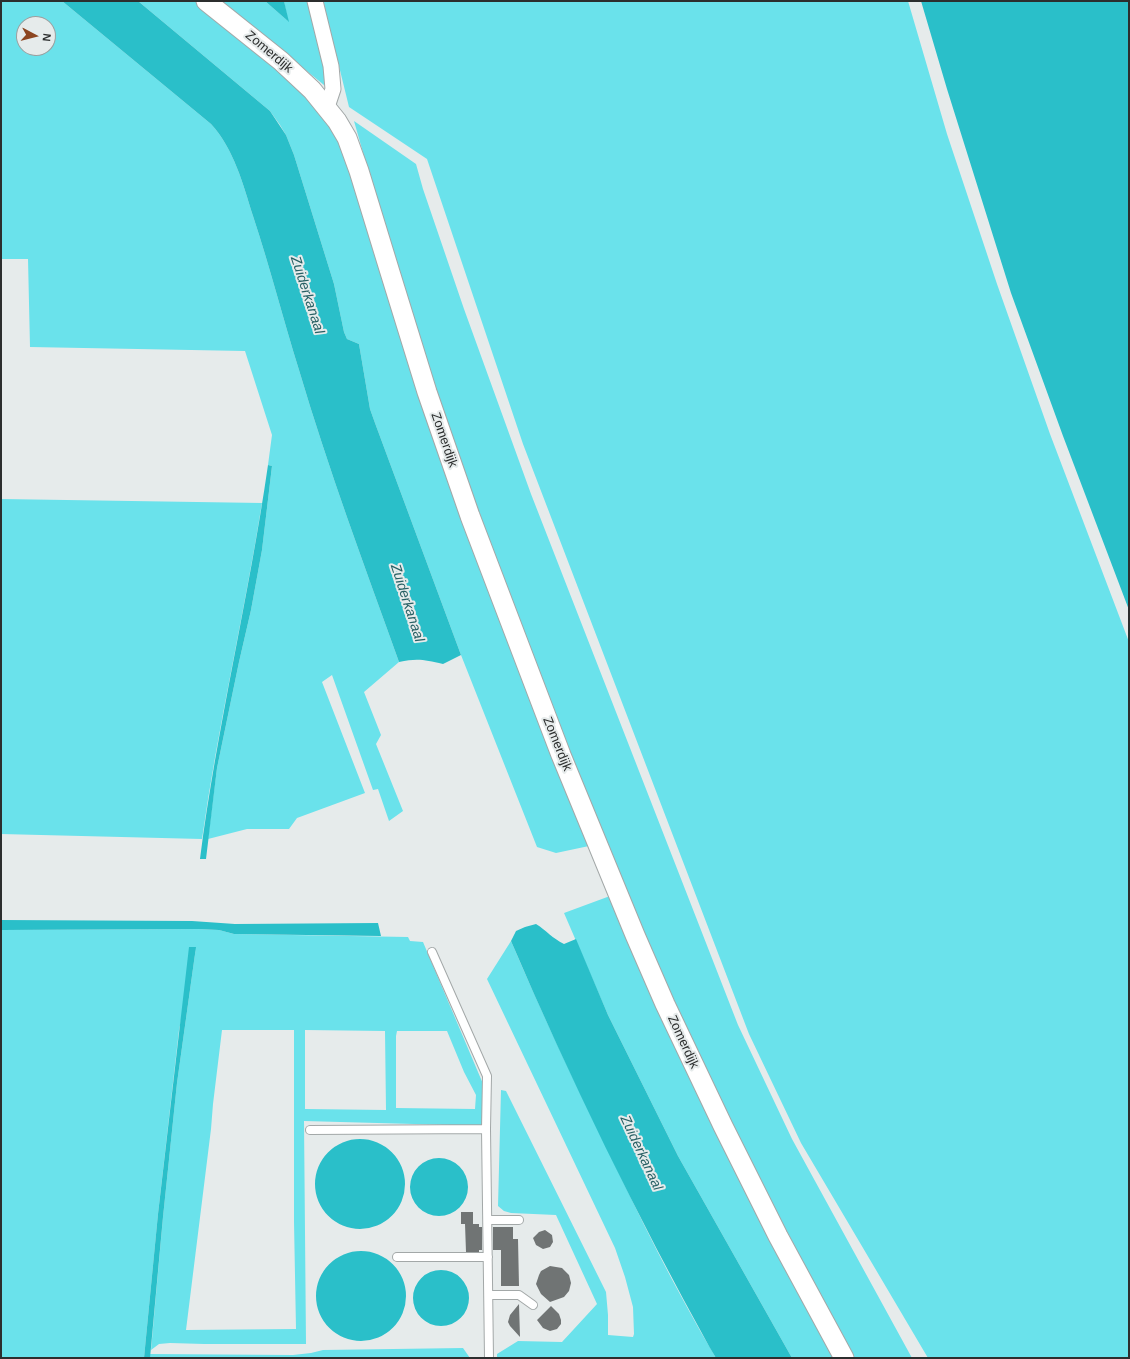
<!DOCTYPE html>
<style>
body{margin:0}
#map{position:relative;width:1130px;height:1359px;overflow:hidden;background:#e6ebeb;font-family:Arial,sans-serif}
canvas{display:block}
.frame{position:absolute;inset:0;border:2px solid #2c2e2e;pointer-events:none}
.north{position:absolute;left:16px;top:16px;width:40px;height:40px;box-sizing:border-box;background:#e6ebeb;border:1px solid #9c9f9f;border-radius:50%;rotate:97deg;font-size:11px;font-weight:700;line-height:16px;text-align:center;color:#2c2e2e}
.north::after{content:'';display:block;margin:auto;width:14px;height:18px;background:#8c4520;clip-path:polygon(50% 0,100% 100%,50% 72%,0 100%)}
</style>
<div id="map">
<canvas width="1130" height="1359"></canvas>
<div class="frame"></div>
<div class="north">N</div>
</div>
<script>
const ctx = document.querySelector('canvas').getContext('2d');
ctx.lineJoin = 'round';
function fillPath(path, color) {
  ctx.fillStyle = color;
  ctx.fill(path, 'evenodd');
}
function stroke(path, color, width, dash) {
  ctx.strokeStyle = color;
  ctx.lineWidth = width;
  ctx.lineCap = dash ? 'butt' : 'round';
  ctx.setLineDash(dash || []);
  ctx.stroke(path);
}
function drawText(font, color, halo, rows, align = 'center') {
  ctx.font = font + ' Arial,sans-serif';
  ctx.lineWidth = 4;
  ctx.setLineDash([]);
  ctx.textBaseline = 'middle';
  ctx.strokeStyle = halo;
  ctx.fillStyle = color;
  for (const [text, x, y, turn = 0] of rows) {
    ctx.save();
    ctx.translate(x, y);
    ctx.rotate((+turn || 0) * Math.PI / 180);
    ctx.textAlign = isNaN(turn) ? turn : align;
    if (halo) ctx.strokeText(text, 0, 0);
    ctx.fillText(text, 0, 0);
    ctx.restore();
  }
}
const green = new Path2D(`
 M1,1h61l149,123c23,25 32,60 42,92 17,51 30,103 46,154 29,98 65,195 100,292l-35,30 17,43 -5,9 27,67 -14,10 -11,-32 -5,1 -41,-115 -10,7 43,111 -68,25 -8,11h-42l-39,10 9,-71 22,-106 12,-52 11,-60 10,-84 -4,-1 4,-30 -27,-84 -215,-4 -2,-88h-27zM24,24h24v24h-24z
 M138,1h61l98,82 46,62 31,109 215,592 -33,7 -19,-6 -76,-192 -86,-232 -5,-14 -11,-65 -12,-5 -3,-7 -10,-48 -40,-129 -8,-20 -6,-10 -10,-14z
 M221,1h44l23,20 -4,-20h29l22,93z
 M323,1h585l39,133 50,150 53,150 79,208v716h-201l-127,-215 -52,-109 -226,-590 -96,-285 -78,-52z
 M354,121l62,43 7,25 41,120 67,185 207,531 54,114 120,219h-58c-78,-144 -152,-290 -217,-440 -26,-59 -49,-120 -72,-180 -81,-202 -152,-407 -211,-617z
 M1,499l261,4c-18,112 -44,223 -60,336l-201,-5z
 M610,896l229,462h-47l-114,-202 -70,-141 -44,-102z
 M198,929l21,1 15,4 174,3 2,4 13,1 66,156 -2,28 -183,-5 2,223h-102l-34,-1 -11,1 -8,6 12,-133 14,-134 19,-136 -17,83 -21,184 -14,144 -143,-1v-427zM222,1030h72v192l2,107 -110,1 25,-201 2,-25zM305,1030l80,1 1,79 -81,-1zM397,1031h50l17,41 12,23 -1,14 -79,-1v-72z
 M511,941c29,68 61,136 94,203 34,72 70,145 111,214h-219v-4l21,-13 44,1 35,-38 -41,-89 -45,-2 -7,-2 -6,-5 3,-116 5,1 100,201 2,23v20l25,2 1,-3 -1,-27 -8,-30 -10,-29 -128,-269z
 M463,1348l7,10h-320v-4l143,1 18,-2 12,-3z`);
const water = new Path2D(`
 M62,1h76l132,110 16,24 8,20 40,129 10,48 3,7 12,5 11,65 5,14 86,232 -18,9c-18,-4 -25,-6 -44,-2 -35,-97 -71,-194 -100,-292 -16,-51 -29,-103 -46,-154 -10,-32 -19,-67 -42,-92z
 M265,1h19l5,21z
 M921,1h208v609l-66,-174 -52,-143 -64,-204z
 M268,465l4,1 -10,84 -11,60 -12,52 -22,106 -11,91h-6c17,-132 49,-262 68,-394z
 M1,920l191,1 43,3 143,-1 3,13 -147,-2 -15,-4 -21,-1 -197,1z
 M536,924c11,7 16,14 28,20l12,-5 32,76 70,141 114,202h-76l-6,-10c-73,-132 -140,-269 -199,-407l5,-10 9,-4z
 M189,947h7l-19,136 -14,134 -13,141h-6l14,-144z
 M315 1184a45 45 0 1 1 90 0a45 45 0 1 1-90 0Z
 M410 1187a29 29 0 1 1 58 0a29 29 0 1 1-58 0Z
 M316 1296a45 45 0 1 1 90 0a45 45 0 1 1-90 0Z
 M413 1298a28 28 0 1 1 56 0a28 28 0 1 1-56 0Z`);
const building = new Path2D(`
 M461,1212h12v12h6v3h3v23h-3v2h-13l-1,-28h-4z
 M493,1227h20v12h5l1,47h-18v-36h-8z
 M545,1230l7,5 1,7 -3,5 -7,2 -7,-4 -3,-7 6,-6z
 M550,1266l12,2 7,7 2,8 -2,8 -5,6 -14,5 -9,-8 -5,-10 3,-9 2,-4z
 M519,1304l1,33 -10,-11 -2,-4 2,-7z
 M551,1306l8,8 2,6v4l-4,5 -7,2 -7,-3 -6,-8z`);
const service = new Path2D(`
 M432,952l55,124 -1,53
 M310,1130l176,-1 3,229
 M488,1220h31
 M397,1257h91
 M489,1295h30l14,10`);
const minor = new Path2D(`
 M315,1l16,65 2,23 -6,18`);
const tertiary = new Path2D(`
 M206,1l75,60 31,29 25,31 10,17 12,33 30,98 38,123 43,124 91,239 74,180 30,69 58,122 55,110 66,122`);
const streetNames = [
 ["Zomerdijk",269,52,40],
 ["Zomerdijk",444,440,71],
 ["Zomerdijk",557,744,68],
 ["Zomerdijk",683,1042,65]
];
const waterNames = [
 ["Zuiderkanaal",307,295,72],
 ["Zuiderkanaal",407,603,72],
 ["Zuiderkanaal",641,1153,65]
];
fillPath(green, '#6ae2eb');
fillPath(water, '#2abfc9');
fillPath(building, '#707474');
stroke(service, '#a3a8a8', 10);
stroke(minor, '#a3a8a8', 17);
stroke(tertiary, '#a3a8a8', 21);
stroke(service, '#fff', 8);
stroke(minor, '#fff', 15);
stroke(tertiary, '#fff', 19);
drawText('13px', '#2c2e2e', '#e6ebeb', streetNames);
drawText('italic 14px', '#286064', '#e6ebeb', waterNames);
</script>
